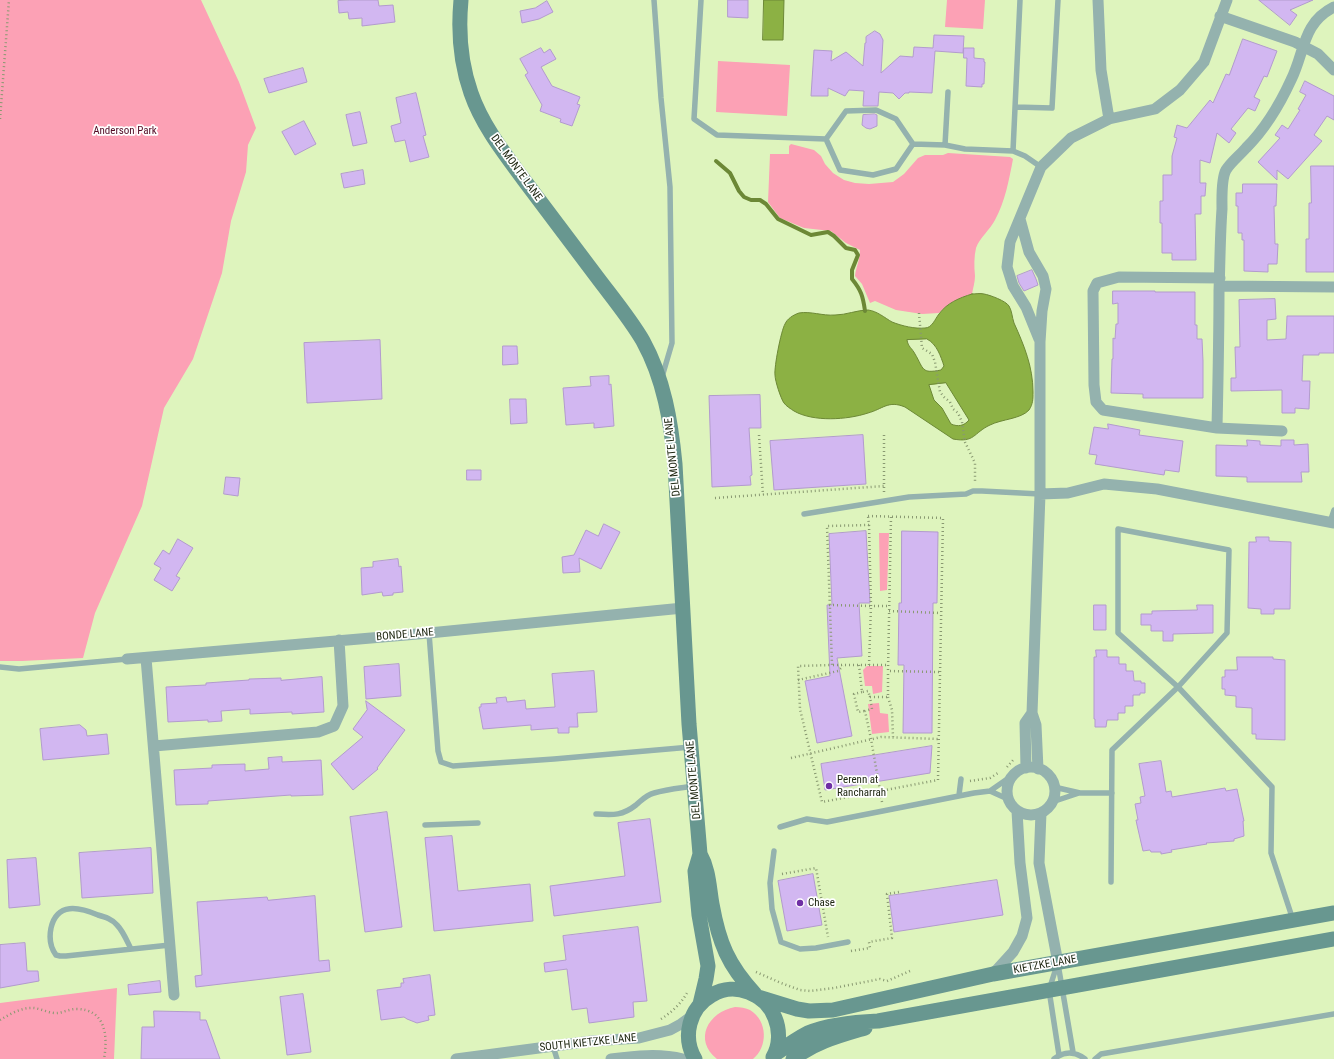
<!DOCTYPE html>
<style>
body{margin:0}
canvas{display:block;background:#def4bd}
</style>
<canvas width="1334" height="1059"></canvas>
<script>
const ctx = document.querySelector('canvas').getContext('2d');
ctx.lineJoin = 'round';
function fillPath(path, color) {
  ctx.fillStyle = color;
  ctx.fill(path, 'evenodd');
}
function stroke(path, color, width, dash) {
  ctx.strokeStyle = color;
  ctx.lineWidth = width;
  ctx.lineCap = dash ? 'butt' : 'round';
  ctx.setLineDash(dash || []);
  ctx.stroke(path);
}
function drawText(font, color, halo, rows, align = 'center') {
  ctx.font = font + ' "Roboto Condensed",sans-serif';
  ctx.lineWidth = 3.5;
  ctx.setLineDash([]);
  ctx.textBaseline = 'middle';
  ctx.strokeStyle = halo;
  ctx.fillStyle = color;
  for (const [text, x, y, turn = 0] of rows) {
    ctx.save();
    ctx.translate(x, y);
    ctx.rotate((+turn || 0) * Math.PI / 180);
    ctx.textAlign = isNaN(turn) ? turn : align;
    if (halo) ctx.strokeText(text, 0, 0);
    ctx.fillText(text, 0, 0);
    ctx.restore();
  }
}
const green = new Path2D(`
 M0,0h201l38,82 17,46 -8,17 -2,27 -15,49 -9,52 -29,86 -29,49 -22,98 -47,107 -12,45 -61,3h-22z
 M947,0h38l-2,29 -38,-2z
 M718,61l72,4 -3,51 -71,-4z
 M791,144l23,6 7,6 4,8 8,9 11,7 11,3 14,1 24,-2 11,-8 14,-16 7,-3h18l5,-2 62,4 3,2c-4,21 -8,43 -18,61 -5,10 -15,17 -19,28 -2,9 -2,18 -1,28 0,6 -2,12 -3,18 -13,4 -23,9 -33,19l-17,1 -26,-4 -21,-9 -5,2 -8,-19 -7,-8c1,-9 5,-16 5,-26l-14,-7 -15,-12 -27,-3 -24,-10 -12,-16 2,-48h19v-8z
 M879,533h10l-2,57 -7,1z
 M867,666h16l-1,26 -9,2 -1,-8h-7l-2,-16z
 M879,703l1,10 8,1 1,18 -17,2 -4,-30z
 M117,988l-3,71h-114v-56z
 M735,1007c5,0 11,1 15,3 18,11 18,37 3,49h-36c-24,-19 -9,-47 18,-52z`);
const water = new Path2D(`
 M764,0h20l-1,40h-20z
 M972,294c4,0 8,-1 12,0 6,1 22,7 25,12 3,5 3,11 5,17 10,22 19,44 19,69 0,7 0,12 -4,18 -8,9 -27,9 -39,15 -17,8 -15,18 -37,14l-48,-32c-17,-7 -22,2 -37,6 -21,7 -55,9 -74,-2 -3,-2 -8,-5 -10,-8 -3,-4 -9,-22 -9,-28 -1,-8 6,-44 10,-51 2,-5 8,-9 14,-11 12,-2 23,3 36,2 11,0 22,-5 33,-5 9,1 17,8 24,12 10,4 23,7 33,6 7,0 10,-9 14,-14 8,-11 20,-16 33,-20zM927,339c10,5 14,18 17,27l-3,4c-20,4 -17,-1 -26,-16 -3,-6 -7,-7 -8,-14zM946,383l23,37c-5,6 -11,7 -18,4l-9,-16 -8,-8 -5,-15z`);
const stream = new Path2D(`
 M716,161l14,12 9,18 5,6 7,3h9l6,4 12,15 33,16 17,-3 6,4 12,12 9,2 3,5 -6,15v9c9,11 11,17 13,32`);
const building = new Path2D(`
 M350,0h28l1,6 14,-1 2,17 -33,4v-8l-13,1 -1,-7 -9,1 -1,-12z
 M728,0h20v18l-20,-1z
 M1259,0h54l-23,10 7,5 -7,10z
 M547,1l6,11 -14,7 -17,4 -2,-12 15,-3z
 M875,31l5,3 3,6 -2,33 19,-17 13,1 1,-10 19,1 1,-13 30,1 -1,17 -28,-2 -3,42 -23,-1v1h-4l-6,6 -6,-6 -14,-1 -1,14h-15l1,-15 -15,-1 -4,6 -17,-8v8h-17l3,-46 18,1 -1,10 15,-9 17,14 2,-23h1v-6z
 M1243,39l34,12 -10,26 -3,-1 -10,21 6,3 -5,11 -7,-3 -17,21 5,4 -7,10 -12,-10 -7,30 -10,-3v23h6l-1,13h-4v18h-6l1,46h-24v-7h-10v-30h-2v-22h3v-26h9v-19l5,-18 -3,-1 3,-12 10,3 23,-28 3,3 13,-29 3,1z
 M541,48l3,5 6,-4 6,10 -15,8 11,19 28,11 -3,7 3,1 -8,21 -12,-4 1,-3 -21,-8 2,-6 -17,-30 3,-2 -8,-14z
 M964,48h10v10l10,1v3h1l-1,22h-2v3l-16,-1 1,-28h-3z
 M303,68l4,14 -38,11 -5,-14z
 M1305,81l29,15v24l-7,-4 -13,19 8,6 -34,38 -11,-9v10l-19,-18 22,-24 -5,-3 7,-10 6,4 12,-19 -2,-1 8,-14 -6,-3z
 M416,93l10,42 -3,1 6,21 -19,5 -5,-22 -10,2 -4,-16 10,-3 -5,-25z
 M360,112l7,31 -14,3 -7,-31z
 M875,114l2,1v11l-7,3 -4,-1 -4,-3 1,-10z
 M304,121l12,23 -21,11 -13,-23z
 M1311,166h23v106h-28v-33h3v-36h2z
 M363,170l2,14 -21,4 -3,-14z
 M1243,184h34l-1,22h-2l1,38h3l-1,20h-9v8l-24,-1v-31h-2v-7h-4v-27h-2v-13h6z
 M1032,270l4,9 2,6 -14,6 -5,-8 -2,-7z
 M1113,291h42v1h40v33h2v14h5l1,22v37h-60v-4l-32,-1 1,-34h1v-21l2,1 1,-15h2v-21l-5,1z
 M1275,299l1,20 -9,1v20l19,-1 1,-23h47v37h-15v2h-16l-1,26h8l-1,28 -14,-1v5h-13v-23l-51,1v-13h5l-1,-31h5l-1,-47z
 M380,340l2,59 -75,4 -3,-60z
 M503,346h14l1,18 -15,1z
 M609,376v9l2,-1 3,42 -20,2v-5l-28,2 -3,-37 28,-2 -1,-9z
 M760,395l1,33h-12l3,47 -2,1 1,9 -39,2 -3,-91z
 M510,399h16l1,24 -16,1z
 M1108,424l32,6 -1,5 44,6 -4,31 -14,-2 -1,5 -69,-11 2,-9 -8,-1 5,-27 14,2z
 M863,435l3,49 -92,6 -4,-49z
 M1247,440l13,1v4l21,1v-6h13v5l14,-1 1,28h-8l1,10h-55v-5l-31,-1v-31l31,1z
 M467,470h14v10h-14z
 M226,477l14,1 -2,18 -14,-2z
 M604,524l16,8 -19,37 -22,-11 1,14 -17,1 -1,-16 12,-2 12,-25 12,6z
 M866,531l4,72h-11l3,53 -25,2 15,78 -35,7 -12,-62 25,-5 -3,-71h5l-3,-71z
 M902,531l36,1 -1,71h-4l-1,130h-29l1,-68h-6l1,-62h2z
 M1256,537h13v4l22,1 -1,67h-16v5h-13v-5l-13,-1 1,-66h7z
 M178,539l15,9 -17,28 4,2 -8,13 -18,-11 7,-12 -7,-4 9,-14 6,4z
 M398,559l1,8 2,-1 2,26 -10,1v2l-10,1 -1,-4 -20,3 -1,-27 12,-1v-5z
 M1094,605h12v25h-12z
 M1197,605h16v28l-40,1v7h-10v-10h-12v-6h-10v-11h11v-3l45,-1z
 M1096,650h11v7h12v7h7v7h7l1,10h7v2h4v10h-5v2h-7v11h-8v7h-7v7h-11l-1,7h-11v-8h-1v-62h2z
 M1237,657h36v2l12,1v80l-29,-1v-5h-4v-26l-16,-1v-11l-11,-1v-6h-3v-12h3v-7h12z
 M399,664l2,32 -35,3 -2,-32z
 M594,671l3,41 -20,1 1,14h-9v6h-11v-5l-27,2v-5l-48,4 -4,-22h2v-3l16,-1 -1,-5 10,-1 1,5 18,-2 1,9 29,-2 -3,-33z
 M322,677l2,35 -32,2v-2l-42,2v-5l-29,2 1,10 -14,1v-2l-40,2 -2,-35 40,-2v-2l43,-3v-1l32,-1v2z
 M366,701l39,29 -28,38 1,1 -25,21 -22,-26 32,-27 -10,-8 14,-19z
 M80,725l6,5 1,6 20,-2 2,20 -66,6 -3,-31z
 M932,746l-2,27 -105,17 -4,-26z
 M282,757v5l39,-2 2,35 -32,1v-1l-83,6v3l-32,1 -2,-35 38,-2v-3l33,-1v7l24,-2 -1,-11z
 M1161,761l5,31 5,-1 1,6 53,-9 1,3 11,-2 7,32h-1l1,15 -10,3v2l-28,2 1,1 -36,6 1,2 -11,2v-2h-10l-1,-2 -7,1 -6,-26 -1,-5h2l-3,-16 6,-1 -1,-6 5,-1 -6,-32z
 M387,812l15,115 -37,5 -15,-115z
 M650,819l11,83 -107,14 -4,-30 75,-10 -7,-53z
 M452,836l6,55 72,-7 3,37 -99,10 -9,-93z
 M151,848l2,45 -71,5 -3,-45z
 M36,858l4,47 -31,3 -2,-48z
 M813,874l9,51 -35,6 -9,-50z
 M997,880l6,35 -109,17 -5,-36z
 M315,896l4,65 10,-1 1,11 -134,16 -1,-11 7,-1 -5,-73 70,-5 1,3z
 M638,927l9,74 -14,1 1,15 -45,6 -2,-15 -15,2 -5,-41 -22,3 -1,-9 22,-3 -3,-24z
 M25,943l2,28h11l1,10 -39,7v-43z
 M430,975l5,40 -7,1 1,4 -12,3 -10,-4 -3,-2 -23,3 -4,-30 24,-3v-4h3l-1,-4z
 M160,981l1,11 -32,3 -1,-10z
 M303,994l8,58 -24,3 -7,-58z
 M154,1011l46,1v8h6l14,39h-79l1,-32h12z`);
const path = new Path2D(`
 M0,119l9,-119
 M919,313l3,35 10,6 3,8 5,30 4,5 6,5 3,7 5,4 4,9 3,20 10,21v19h1
 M759,435l4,60
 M884,492v-60
 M715,498l169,-12
 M868,516l75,2 -5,262 -116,22 -22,-93 -2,-43 34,-1 -5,-139 42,-1z
 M891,517l-3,154 52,1
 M869,525l2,81h18
 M829,605l42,1 -2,59
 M889,611l52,2
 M833,665h55
 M859,665l3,27 6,-1 2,6
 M798,680l40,-9 5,-5
 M862,692l-8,2 4,18 7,-1
 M888,697l4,13 1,27
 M791,758l90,-21 58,2
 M1007,767l7,-8
 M970,781l20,-3 8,-5
 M882,802l-11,-63 -6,-28 7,-2 -2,-12h18v-26
 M782,874l34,-6 12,69
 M851,951l19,-3 -1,-6 23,-4 -5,-44 12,-2
 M756,972l25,11 19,7 10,1 24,-3 46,-9 7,2 23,-10
 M661,1019c11,-7 21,-16 27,-28
 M0,1020c10,-6 22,-13 34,-12 8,1 17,6 24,5 6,-1 12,-4 18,-4 30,0 32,27 28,50`);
const lane = new Path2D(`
 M654,0l7,98 9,89 2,156 -10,34
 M701,0l-7,119 23,16 109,4 20,-28 30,-1 20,9 17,25 32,1 20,4 48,2 12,5 16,11
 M1015,107l37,1 6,-108
 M826,139l14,31 33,5 23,-6 17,-25
 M945,145l3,-53
 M1013,151l7,-151
 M804,514l105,-17 57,-3 7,-3h9l58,3
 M1330,522l4,-12
 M429,633l9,118 3,11 12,4 101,-7 137,-12
 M0,667l19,2 108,-10
 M1054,787l26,6h32
 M990,791l23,-16
 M959,795l2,-16
 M1052,802l27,-9
 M596,814c17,1 26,2 40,-9 6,-5 10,-10 18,-12 13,-4 27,-5 40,-7
 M425,825l53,-2
 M780,827l27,-8 20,3 147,-29 16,-2 20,9
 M774,851l-4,32 2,26 9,33 19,7 16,-1 32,-6
 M1111,882l1,-132 66,-63 49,-54 2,-83 -111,-21v104l60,54 94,100 -1,66 22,67
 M131,949c-4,-8 -8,-18 -14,-24 -5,-6 -12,-8 -19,-10 -19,-8 -41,-13 -47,13 -2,10 -1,19 5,27l4,1h6l104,-11
 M1058,964l15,88
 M1057,965l-8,25 10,65
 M553,1046l4,13
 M1054,1059c10,-8 21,-8 31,0
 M1095,1059l6,-5 233,-40`);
const street = new Path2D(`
 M1098,0l3,70 8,49
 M1220,16l75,26 23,12 16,16
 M1020,219l9,33 14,24 3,13 -4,22 -2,31v152l-8,219 4,12 2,44
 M1220,278l-101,-1 -22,6 -4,8 1,94 2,17 7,8 114,18c1,-46 2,-91 2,-137 1,-27 1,-54 3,-82 0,-10 -1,-30 4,-39 5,-8 13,-14 20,-22 19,-19 34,-44 45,-68 14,-28 11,-57 43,-73
 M1220,286l114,1
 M1039,339l-13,-32 -13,-21 -6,-19 3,-25 31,-75 30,-29 38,-19 46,-10 25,-19 24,-28 23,-62
 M1217,428l65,3
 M1040,494l28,-1 36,-9 53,5 177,34
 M146,658l28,337
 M127,659l302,-26 254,-25
 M154,746l164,-14 16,-6 9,-20 -4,-66
 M1007 791a24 24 0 1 1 48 0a24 24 0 1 1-48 0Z
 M1026,768l-1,-45 7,-10
 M1041,813l-2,50 19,100
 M993,974l20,-22 9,-16 5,-18 -7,-55 -3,-52
 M456,1059l136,-18 47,-3 31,-8 11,-6 11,-8
 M611,1059c24,-3 48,-6 72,0`);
const secondary = new Path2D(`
 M461,0c-3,32 -1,62 10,93 11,32 33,60 53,87 25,33 49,65 73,97 15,20 34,43 46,64 21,38 28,81 32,123l14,260 11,130c9,16 9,33 12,50 7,39 16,61 43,90
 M758,997l39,12 12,2 24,-1 160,-36 341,-61
 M700,1004l6,-25 2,-13 -9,-51 -4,-44 5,-17
 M774,1055c11,-8 22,-16 34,-22 22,-9 47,-11 70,-12l456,-82
 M695,1059c-13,-22 -6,-51 17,-64 23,-14 54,-1 63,23 5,12 5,27 -2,39
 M793,1059c22,-17 45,-23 72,-31`);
const markers = [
 [829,786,4,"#6f2fa4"],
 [800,903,4,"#6f2fa4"]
];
const parkNames = [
 ["Anderson Park",125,131]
];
const streetNames = [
 ["DEL MONTE LANE",516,168,54],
 ["DEL MONTE LANE",673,457,-96],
 ["BONDE LANE",405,635,-5],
 ["DEL MONTE LANE",694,780,-95],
 ["KIETZKE LANE",1045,965,-10],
 ["SOUTH KIETZKE LANE",588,1043,-6]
];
const poiNames = [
 ["Perenn at",837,780],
 ["Rancharrah",837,793],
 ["Chase",808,903]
];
fillPath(green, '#fca1b5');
fillPath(water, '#8cb144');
stroke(water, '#6c8836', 1);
stroke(stream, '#6c8836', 4);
fillPath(building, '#d2b7f1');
stroke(building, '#b29bcd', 1);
stroke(path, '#899971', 2.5, [1, 3]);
stroke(lane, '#94b2ae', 5.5);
stroke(street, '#94b2ae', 11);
stroke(secondary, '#689790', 15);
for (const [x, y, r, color] of markers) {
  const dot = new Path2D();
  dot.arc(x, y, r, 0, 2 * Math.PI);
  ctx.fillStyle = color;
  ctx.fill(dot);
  stroke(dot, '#fff', 1.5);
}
drawText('11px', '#520a24', '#fff', parkNames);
drawText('11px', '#212914', '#fff', streetNames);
drawText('11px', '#212914', '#fff', poiNames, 'left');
</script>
